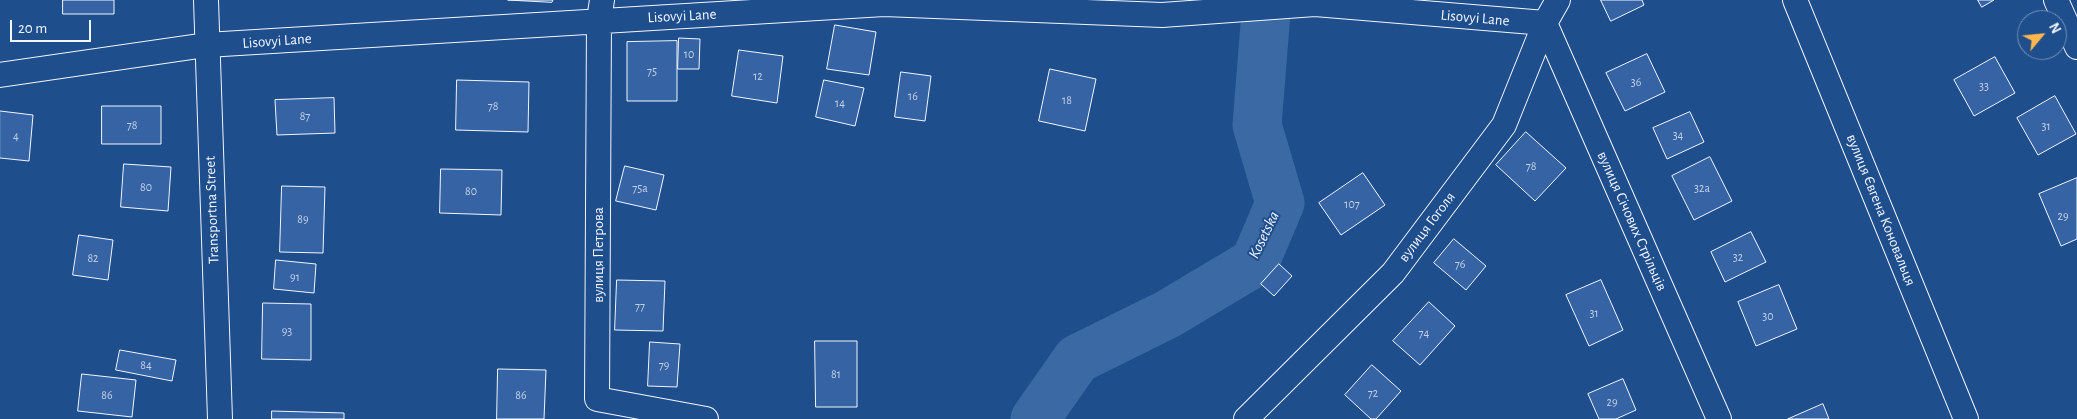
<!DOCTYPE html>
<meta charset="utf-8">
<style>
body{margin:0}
#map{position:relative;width:2077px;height:419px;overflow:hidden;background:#1f4e8c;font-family:"Alegreya Sans",sans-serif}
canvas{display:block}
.north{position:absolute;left:2017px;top:10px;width:50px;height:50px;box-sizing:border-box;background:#1f4e8c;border:1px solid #7391ba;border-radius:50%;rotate:62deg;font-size:14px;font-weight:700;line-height:20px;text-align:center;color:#f2f6ff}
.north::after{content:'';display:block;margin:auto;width:18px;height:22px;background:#ffb74d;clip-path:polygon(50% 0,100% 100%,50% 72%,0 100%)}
.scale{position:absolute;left:10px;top:20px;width:81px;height:22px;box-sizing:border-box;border:2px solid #f2f6ff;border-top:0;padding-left:6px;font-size:15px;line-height:18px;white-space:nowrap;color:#f2f6ff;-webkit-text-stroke:4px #1f4e8c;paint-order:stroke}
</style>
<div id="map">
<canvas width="2077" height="419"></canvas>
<div class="north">N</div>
<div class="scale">20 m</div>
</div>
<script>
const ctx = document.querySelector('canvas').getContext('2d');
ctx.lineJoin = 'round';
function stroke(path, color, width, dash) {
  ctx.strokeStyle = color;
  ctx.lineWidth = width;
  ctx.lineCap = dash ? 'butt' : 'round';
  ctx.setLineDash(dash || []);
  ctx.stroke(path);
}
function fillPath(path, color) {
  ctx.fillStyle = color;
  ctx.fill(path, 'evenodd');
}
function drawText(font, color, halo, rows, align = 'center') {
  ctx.font = font + ' "Alegreya Sans",sans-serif';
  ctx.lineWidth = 4;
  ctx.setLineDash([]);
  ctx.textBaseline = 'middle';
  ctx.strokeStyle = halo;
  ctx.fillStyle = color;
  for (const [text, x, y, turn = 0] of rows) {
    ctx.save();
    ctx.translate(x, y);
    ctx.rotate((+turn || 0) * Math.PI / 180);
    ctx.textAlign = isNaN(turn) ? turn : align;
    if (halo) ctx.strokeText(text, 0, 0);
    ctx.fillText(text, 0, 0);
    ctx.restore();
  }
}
const river = new Path2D(`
 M1035,419l42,-60 91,-45 87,-52 25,-59 -23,-78 10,-125`);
const building = new Path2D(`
 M63,0h51v14h-51z
 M508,0h45l-1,2z
 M1601,0h41l2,5 -33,16z
 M1978,0h16l-12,7z
 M835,25l41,7 -7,43 -42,-6z
 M679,38l21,1 -1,30h-21z
 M677,41v60h-50v-59z
 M739,50l44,6 -6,47 -45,-7z
 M1647,54l18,38 -40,19 -19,-38z
 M1995,57l20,36 -41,23 -20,-36z
 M1050,69l46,10 -11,52 -46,-10z
 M901,72l30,4 -6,45 -30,-4z
 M457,80l72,2 -1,50 -72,-2z
 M824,80l40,8 -9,38 -39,-9z
 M2055,96l21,38 -38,21 -21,-37z
 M334,98l1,35 -58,2 -2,-35z
 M102,106h59v38h-59z
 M0,111l33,4 -4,46 -29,-3z
 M1690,112l14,30 -37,17 -14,-31z
 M1526,132l40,36 -31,33 -39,-36z
 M1710,157l22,44 -38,19 -22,-44z
 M124,164l47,3 -3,44 -47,-4z
 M625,166l39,9 -8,35 -40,-9z
 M441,169l61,1 -1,45 -61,-2z
 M1363,173l22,32 -44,30 -22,-32z
 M2077,178v61l-16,7 -22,-52z
 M282,186l43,1 -2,66 -43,-1z
 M1751,232l15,30 -41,20 -14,-30z
 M79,235l34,5 -5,40 -35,-5z
 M1454,239l32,27 -20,24 -32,-27z
 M276,260l40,4 -2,29 -40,-4z
 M1279,264l13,12 -18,20 -13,-12z
 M617,280l48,1 -2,50 -48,-1z
 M1601,280l22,50 -34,16 -23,-51z
 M1779,285l18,44 -41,17 -18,-44z
 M1429,302l26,24 -35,39 -27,-24z
 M263,303l48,1v56l-49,-1z
 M815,341h42v66h-41z
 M650,342l30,2 -3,43 -29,-1z
 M120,350l56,10 -4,21 -56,-11z
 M1372,365l29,26 -25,28h-5l-26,-24z
 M498,369l48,1 -2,49h-47z
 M82,374l54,6 -4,37 -54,-6z
 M1623,379l13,31 -20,9h-17l-11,-25z
 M1823,404l6,15h-41z
 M272,411l72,2v6h-72z`);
const street = new Path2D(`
 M206,0l14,419
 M602,0l-3,20 -2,379 109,20
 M1795,0l171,419
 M2056,0l21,47
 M0,75l206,-30 678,-41 278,11 153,-11 230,19 174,396
 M1246,419l147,-146 111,-148 41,-102 13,-23`);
const numberNames = [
 ["10",689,54],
 ["75",652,71],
 ["12",758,76],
 ["36",1636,82],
 ["33",1984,86],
 ["16",913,96],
 ["18",1067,100],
 ["14",840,103],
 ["78",493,106],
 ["87",305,116],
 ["78",132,125],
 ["31",2046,126],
 ["34",1678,135],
 ["4",16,136],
 ["78",1531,166],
 ["80",146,187],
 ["75а",640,188],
 ["32а",1702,188],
 ["80",471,191],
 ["107",1352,204],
 ["29",2063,216],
 ["89",303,219],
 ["32",1738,257],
 ["82",93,258],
 ["76",1460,264],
 ["91",295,277],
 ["77",640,306],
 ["31",1594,313],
 ["30",1768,316],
 ["93",287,331],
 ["74",1424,333],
 ["84",146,365],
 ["79",664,365],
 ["81",836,374],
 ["72",1373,393],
 ["86",107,395],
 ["86",521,395],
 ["29",1612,402]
];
const streetNames = [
 ["Lisovyi Lane",682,16,-3],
 ["Lisovyi Lane",1475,18,5],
 ["Lisovyi Lane",277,41,-4],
 ["Transportna Street",212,210,-92],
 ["вулиця Євгена Коновальця",1881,210,68],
 ["вулиця Січових Стрільців",1632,221,66],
 ["вулиця Гоголя",1427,227,-53],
 ["вулиця Петрова",598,255,-90]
];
const waterNames = [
 ["Kosetska",1264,235,-64]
];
stroke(river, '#3b69a3', 49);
fillPath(building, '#3563a3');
stroke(building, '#f2f6ff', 1);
stroke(street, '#f2f6ff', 26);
stroke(street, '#1f4e8c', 24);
drawText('12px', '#c3d1e8', null, numberNames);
drawText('15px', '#f2f6ff', '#1f4e8c', streetNames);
drawText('italic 16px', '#f2f6ff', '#1f4e8c', waterNames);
</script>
